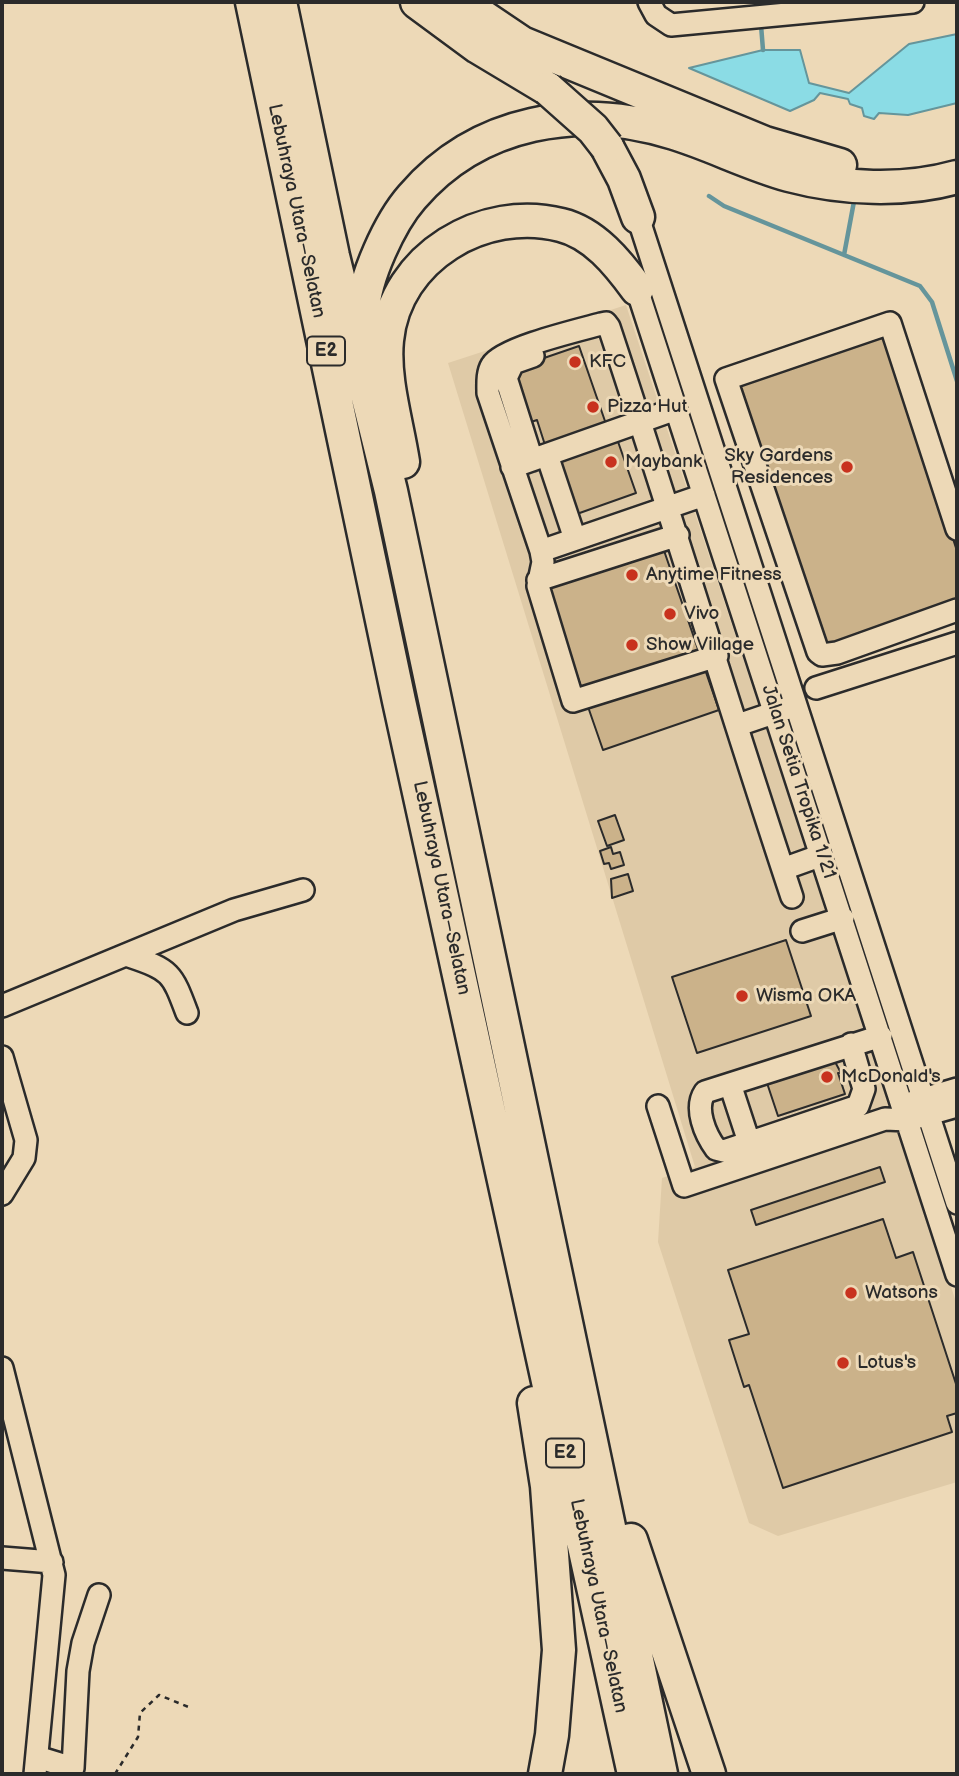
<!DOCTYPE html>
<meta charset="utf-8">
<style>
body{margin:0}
#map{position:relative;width:959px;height:1776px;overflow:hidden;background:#edd9b7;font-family:"Balsamiq Sans",sans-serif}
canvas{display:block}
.frame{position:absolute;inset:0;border:4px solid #2b2b2b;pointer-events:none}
</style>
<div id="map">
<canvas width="959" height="1776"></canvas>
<div class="frame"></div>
</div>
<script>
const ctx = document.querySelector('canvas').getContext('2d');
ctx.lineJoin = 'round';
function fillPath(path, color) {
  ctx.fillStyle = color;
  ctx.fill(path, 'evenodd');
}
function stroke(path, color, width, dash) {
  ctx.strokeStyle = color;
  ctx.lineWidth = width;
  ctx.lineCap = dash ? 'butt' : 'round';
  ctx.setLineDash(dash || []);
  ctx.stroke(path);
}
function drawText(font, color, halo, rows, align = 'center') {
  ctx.font = font + ' "Balsamiq Sans",sans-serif';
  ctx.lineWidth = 6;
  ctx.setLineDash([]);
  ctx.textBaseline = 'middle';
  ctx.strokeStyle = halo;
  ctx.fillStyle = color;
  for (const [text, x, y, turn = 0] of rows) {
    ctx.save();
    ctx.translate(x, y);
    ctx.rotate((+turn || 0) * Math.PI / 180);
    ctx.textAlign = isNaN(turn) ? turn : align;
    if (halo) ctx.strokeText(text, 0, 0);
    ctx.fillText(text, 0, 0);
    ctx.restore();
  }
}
const built = new Path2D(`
 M626,305l331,1000v177l-179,54 -29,-13 -91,-281 4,-64 33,-11 -247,-804z`);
const water = new Path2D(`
 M957,34v69l-49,12 -29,-2 -5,6 -10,-3 -2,-8 -12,-4 -2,-5 -28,-6 -6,7 -24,11 -101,-43 74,-18h37l9,33 40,10 60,-49z`);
const stream = new Path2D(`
 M761,25l2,25
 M709,196l15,10 196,80 12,16 25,79
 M844,255l11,-59`);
const building = new Path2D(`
 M886,334l71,217v56l-132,44 -88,-268z
 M579,346l27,78 -61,21 -8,-25 -6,2 -19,-53z
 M616,436l20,57 -62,22 -20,-58z
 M660,539l59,171 -116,40 -59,-170z
 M615,815l9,25 -17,6 -9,-25z
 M611,847l2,7 7,-2 4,13 -13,4 -2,-6 -5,1 -4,-13z
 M628,874l5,17 -21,7 -1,-19z
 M786,940l25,76 -114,37 -25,-76z
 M833,1058l8,15h-3l7,21 -67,22 -11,-33z
 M880,1167l5,15 -129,43 -5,-15z
 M883,1219l13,39 17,-6 44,135v26l-10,3 5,16 -169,56 -34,-103 -5,2 -15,-47 20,-6 -21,-64z`);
const path = new Path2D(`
 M115,1774l23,-37 2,-24 19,-18 32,13`);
const minor = new Path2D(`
 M649,2l7,13 15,10 242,-23
 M638,217l319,986
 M637,289l320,986
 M547,455l28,84
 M532,460l-26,-82 7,-15 20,-7
 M512,467l164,-58
 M957,529l-67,-206 -164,56 92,273 4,3 15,-2 120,-43
 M541,551l163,-56
 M538,580l140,-45
 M717,656l-144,45 -35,-115 5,-24 -2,-11 -53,-158c0,-9 -1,-20 4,-28 10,-17 87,-35 109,-41l5,-1 3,4c63,190 120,381 183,570
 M816,688l141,-45
 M738,725l50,-17
 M783,869l39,-14
 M802,931l41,-13
 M129,956c42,14 43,17 58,57
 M2,1006l232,-96 69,-20
 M851,1044l13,45 -6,17 -134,45 -8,-2c-11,-15 -22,-41 -11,-57l176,-56
 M2,1057l24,83 -2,18 -22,36
 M730,1084l19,58
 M913,1102l44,-13
 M658,1106l26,80 201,-67 23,1 49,-14
 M2,1368l52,207 -19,199
 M2,1558l50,4
 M37,1757l36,11 5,-97 5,-28 16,-48`);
const highway = new Path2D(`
 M252,2l147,699 235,1073
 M280,2l53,254 58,235 42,199 228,1084
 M417,2l61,45 70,42
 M461,2l61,41 243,100 75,22
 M607,147l17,32 14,38
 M366,339c-1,-9 -4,-18 -3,-27 1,-34 27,-90 49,-115 66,-77 168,-94 262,-64 39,12 75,31 115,42 53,14 115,17 168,2
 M403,462c-6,-39 -20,-83 -16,-122 8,-83 97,-135 174,-115 33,8 57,38 76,64
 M534,1403l13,83 12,164 -7,85 -7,39
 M631,1540l78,234`);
const highwayBridge = new Path2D(`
 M548,89l45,40 14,18`);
const markers = [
 [575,362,7,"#c8321e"],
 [593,407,7,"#c8321e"],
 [611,462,7,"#c8321e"],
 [847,467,7,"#c8321e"],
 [632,575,7,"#c8321e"],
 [670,614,7,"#c8321e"],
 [632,645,7,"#c8321e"],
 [742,996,7,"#c8321e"],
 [827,1077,7,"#c8321e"],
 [851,1293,7,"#c8321e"],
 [843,1363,7,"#c8321e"]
];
const shields = [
 [326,351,38],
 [565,1453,38]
];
const shieldNames = [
 ["E2",326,351],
 ["E2",565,1453]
];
const streetNames = [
 ["Lebuhraya Utara–Selatan",296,211,78],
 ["Jalan Setia Tropika 1/21",798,782,72],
 ["Lebuhraya Utara–Selatan",441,888,78],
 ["Lebuhraya Utara–Selatan",598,1606,78]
];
const poiNames = [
 ["KFC",589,362],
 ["Pizza Hut",607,407],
 ["Sky Gardens",833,456,"right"],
 ["Residences",833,478,"right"],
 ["Maybank",625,462],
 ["Anytime Fitness",646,575],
 ["Vivo",684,614],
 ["Show Village",646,645],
 ["Wisma OKA",756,996],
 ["McDonald's",841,1077],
 ["Watsons",865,1293],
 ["Lotus's",857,1363]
];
fillPath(built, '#dfcaa7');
fillPath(water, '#8bdce5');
stroke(water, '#65959b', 2);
stroke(stream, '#65959b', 4.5);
fillPath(building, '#cbb28a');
stroke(building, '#2b2b2b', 2);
stroke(minor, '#2b2b2b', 26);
stroke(highway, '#2b2b2b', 37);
stroke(path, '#2b2b2b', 2.5, [5, 5]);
stroke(minor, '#edd9b7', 21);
stroke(highway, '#edd9b7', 32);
stroke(highwayBridge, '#2b2b2b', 37, []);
stroke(highwayBridge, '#edd9b7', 32);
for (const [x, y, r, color] of markers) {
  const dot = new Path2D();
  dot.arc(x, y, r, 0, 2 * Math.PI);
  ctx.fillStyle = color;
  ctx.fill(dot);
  stroke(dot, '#edd9b7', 2.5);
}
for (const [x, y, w] of shields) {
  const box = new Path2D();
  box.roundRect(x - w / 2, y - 14.5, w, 29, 5);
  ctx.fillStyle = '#edd9b7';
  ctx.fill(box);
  stroke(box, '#2b2b2b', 2);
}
drawText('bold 18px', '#2b2b2b', null, shieldNames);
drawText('19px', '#2b2b2b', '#edd9b7', streetNames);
drawText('19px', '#2b2b2b', '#edd9b7', poiNames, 'left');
</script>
